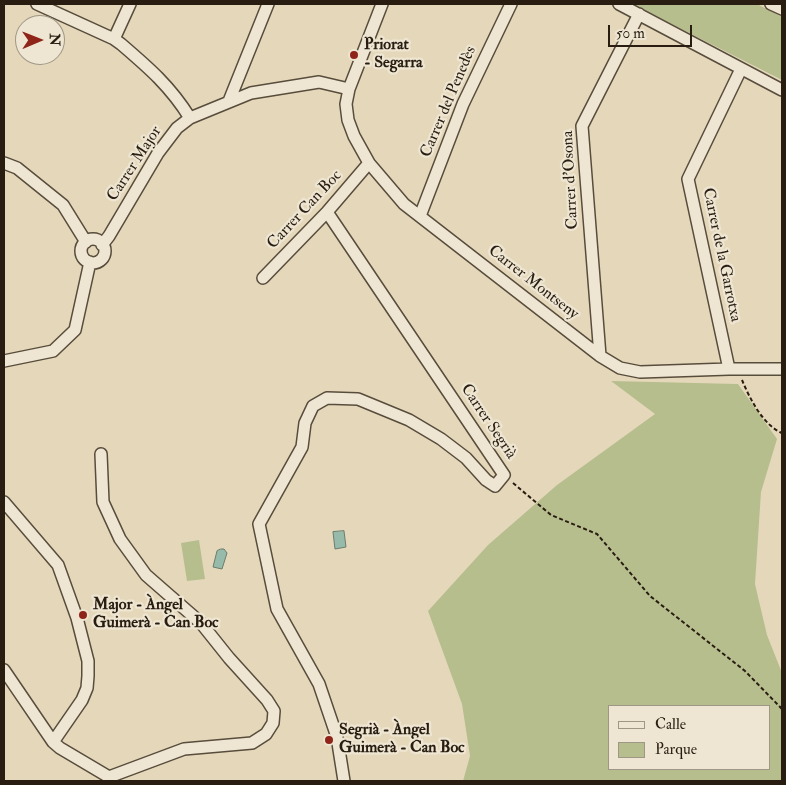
<!DOCTYPE html>
<meta charset="utf-8">
<style>
body{margin:0}
#map{position:relative;width:786px;height:785px;overflow:hidden;background:#e5d8ba;font-family:"IM FELL Double Pica",serif}
canvas{display:block}
.frame{position:absolute;inset:0;border:5px solid #291d12;pointer-events:none}
.legend{position:absolute;left:608px;top:705px;width:162px;height:65px;box-sizing:border-box;background:#eee6d2;border:1px solid #9f9685;margin:0;padding:6px 9px;list-style:none;font-size:15px;color:#291d12}
.legend li{display:flex;align-items:center;gap:10px;height:25px}
.legend b{width:25px;border:1px solid #9f9685}
.north{position:absolute;left:15px;top:15px;width:50px;height:50px;box-sizing:border-box;background:#eee6d2;border:1px solid #9f9685;border-radius:50%;rotate:89deg;font-size:14px;font-weight:700;line-height:20px;text-align:center;color:#291d12}
.north::after{content:'';display:block;margin:auto;width:18px;height:22px;background:#8f2418;clip-path:polygon(50% 0,100% 100%,50% 72%,0 100%)}
.scale{position:absolute;left:608px;top:25px;width:84px;height:22px;box-sizing:border-box;border:2px solid #291d12;border-top:0;padding-left:6px;font-size:15px;line-height:18px;white-space:nowrap;color:#291d12;-webkit-text-stroke:4px #eee6d2;paint-order:stroke}
</style>
<div id="map">
<canvas width="786" height="785"></canvas>
<div class="frame"></div>
<ul class="legend">
<li><b style="height:6px;background:#eee6d2"></b>Calle</li>
<li><b style="height:14px;background:#b7be8e"></b>Parque</li>
</ul>
<div class="north">N</div>
<div class="scale">50 m</div>
</div>
<script>
const ctx = document.querySelector('canvas').getContext('2d');
ctx.lineJoin = 'round';
function fillPath(path, color) {
  ctx.fillStyle = color;
  ctx.fill(path, 'evenodd');
}
function stroke(path, color, width, dash) {
  ctx.strokeStyle = color;
  ctx.lineWidth = width;
  ctx.lineCap = dash ? 'butt' : 'round';
  ctx.setLineDash(dash || []);
  ctx.stroke(path);
}
function drawText(font, color, halo, rows, align = 'center') {
  ctx.font = font + ' "IM FELL Double Pica",serif';
  ctx.lineWidth = 4.5;
  ctx.setLineDash([]);
  ctx.textBaseline = 'middle';
  ctx.strokeStyle = halo;
  ctx.fillStyle = color;
  for (const [text, x, y, turn = 0] of rows) {
    ctx.save();
    ctx.translate(x, y);
    ctx.rotate((+turn || 0) * Math.PI / 180);
    ctx.textAlign = isNaN(turn) ? turn : align;
    if (halo) ctx.strokeText(text, 0, 0);
    ctx.fillText(text, 0, 0);
    ctx.restore();
  }
}
const green = new Path2D(`
 M632,4h125l25,13v63z
 M611,381l127,3 39,55 -16,53 -6,92 12,51 15,38v108h-319l7,-25 -8,-52 -34,-93 60,-66 69,-60 98,-71zM610,706h160v63h-160z
 M199,540l6,39 -18,2 -6,-38z`);
const water = new Path2D(`
 M344,531l2,16 -11,2 -2,-17z
 M221,549h3l3,4 -5,16 -9,-2 4,-16z`);
const path = new Path2D(`
 M742,380c8,19 21,45 40,53
 M513,483l38,32 46,19 53,62 95,75 37,38`);
const minor = new Path2D(`
 M37,4l77,35 7,5c28,24 49,42 69,74
 M382,4l-33,85 -3,15 2,16 6,16 15,27 35,41 196,152 20,12 20,4 89,-3h53
 M619,4l163,86
 M771,4l11,5
 M114,39l16,-35
 M229,101l39,-97
 M4,163l13,5 46,37 23,37
 M327,212l177,263 -9,11 -9,-6 -20,-22 -25,-19 -32,-19 -51,-21 -31,-1 -14,8 -8,17 -3,24 -43,77 18,85 42,75 18,53 7,44
 M420,216l43,-112 48,-100
 M81 251a12 12 0 1 1 24 0a12 12 0 1 1-24 0Z
 M102,245l7,-9 49,-83 19,-25 13,-10 61,-25 68,-11 30,7
 M263,278l64,-66 42,-49
 M600,356l-18,-230 57,-112
 M4,361l49,-10 22,-21 15,-68
 M729,369l-41,-190 53,-110
 M101,454l2,48 17,37 26,36 55,48 28,35 38,42 7,11 -1,12 -7,11 -14,9 -68,6 -75,28
 M4,502l54,63 19,53 11,43v15l-1,12 -5,12 -29,42
 M4,670l49,72 7,6 49,29 2,4`);
const markers = [
 [354,55,5,"#8f2418"],
 [83,615,5,"#8f2418"],
 [329,740,5,"#8f2418"]
];
const poiNames = [
 ["Priorat",364,46],
 ["- Segarra",364,64],
 ["Major - Àngel",93,606],
 ["Guimerà - Can Boc",93,624],
 ["Segrià - Àngel",339,731],
 ["Guimerà - Can Boc",339,749]
];
const streetNames = [
 ["Carrer del Penedès",449,102,-67],
 ["Carrer Major",135,164,-57],
 ["Carrer d'Osona",571,180,-93],
 ["Carrer Can Boc",305,210,-47],
 ["Carrer de la Garrotxa",721,255,78],
 ["Carrer Montseny",533,283,38],
 ["Carrer Segrià",488,422,56]
];
fillPath(green, '#b7be8e');
fillPath(water, '#97bbaa');
stroke(water, '#6b7c6d', 1);
stroke(minor, '#584c3c', 14);
stroke(path, '#291d12', 2, [4, 2.5]);
stroke(minor, '#eee6d2', 11);
for (const [x, y, r, color] of markers) {
  const dot = new Path2D();
  dot.arc(x, y, r, 0, 2 * Math.PI);
  ctx.fillStyle = color;
  ctx.fill(dot);
  stroke(dot, '#eee6d2', 2);
}
drawText('bold 16px', '#291d12', '#eee6d2', poiNames, 'left');
drawText('16px', '#291d12', '#eee6d2', streetNames);
</script>
